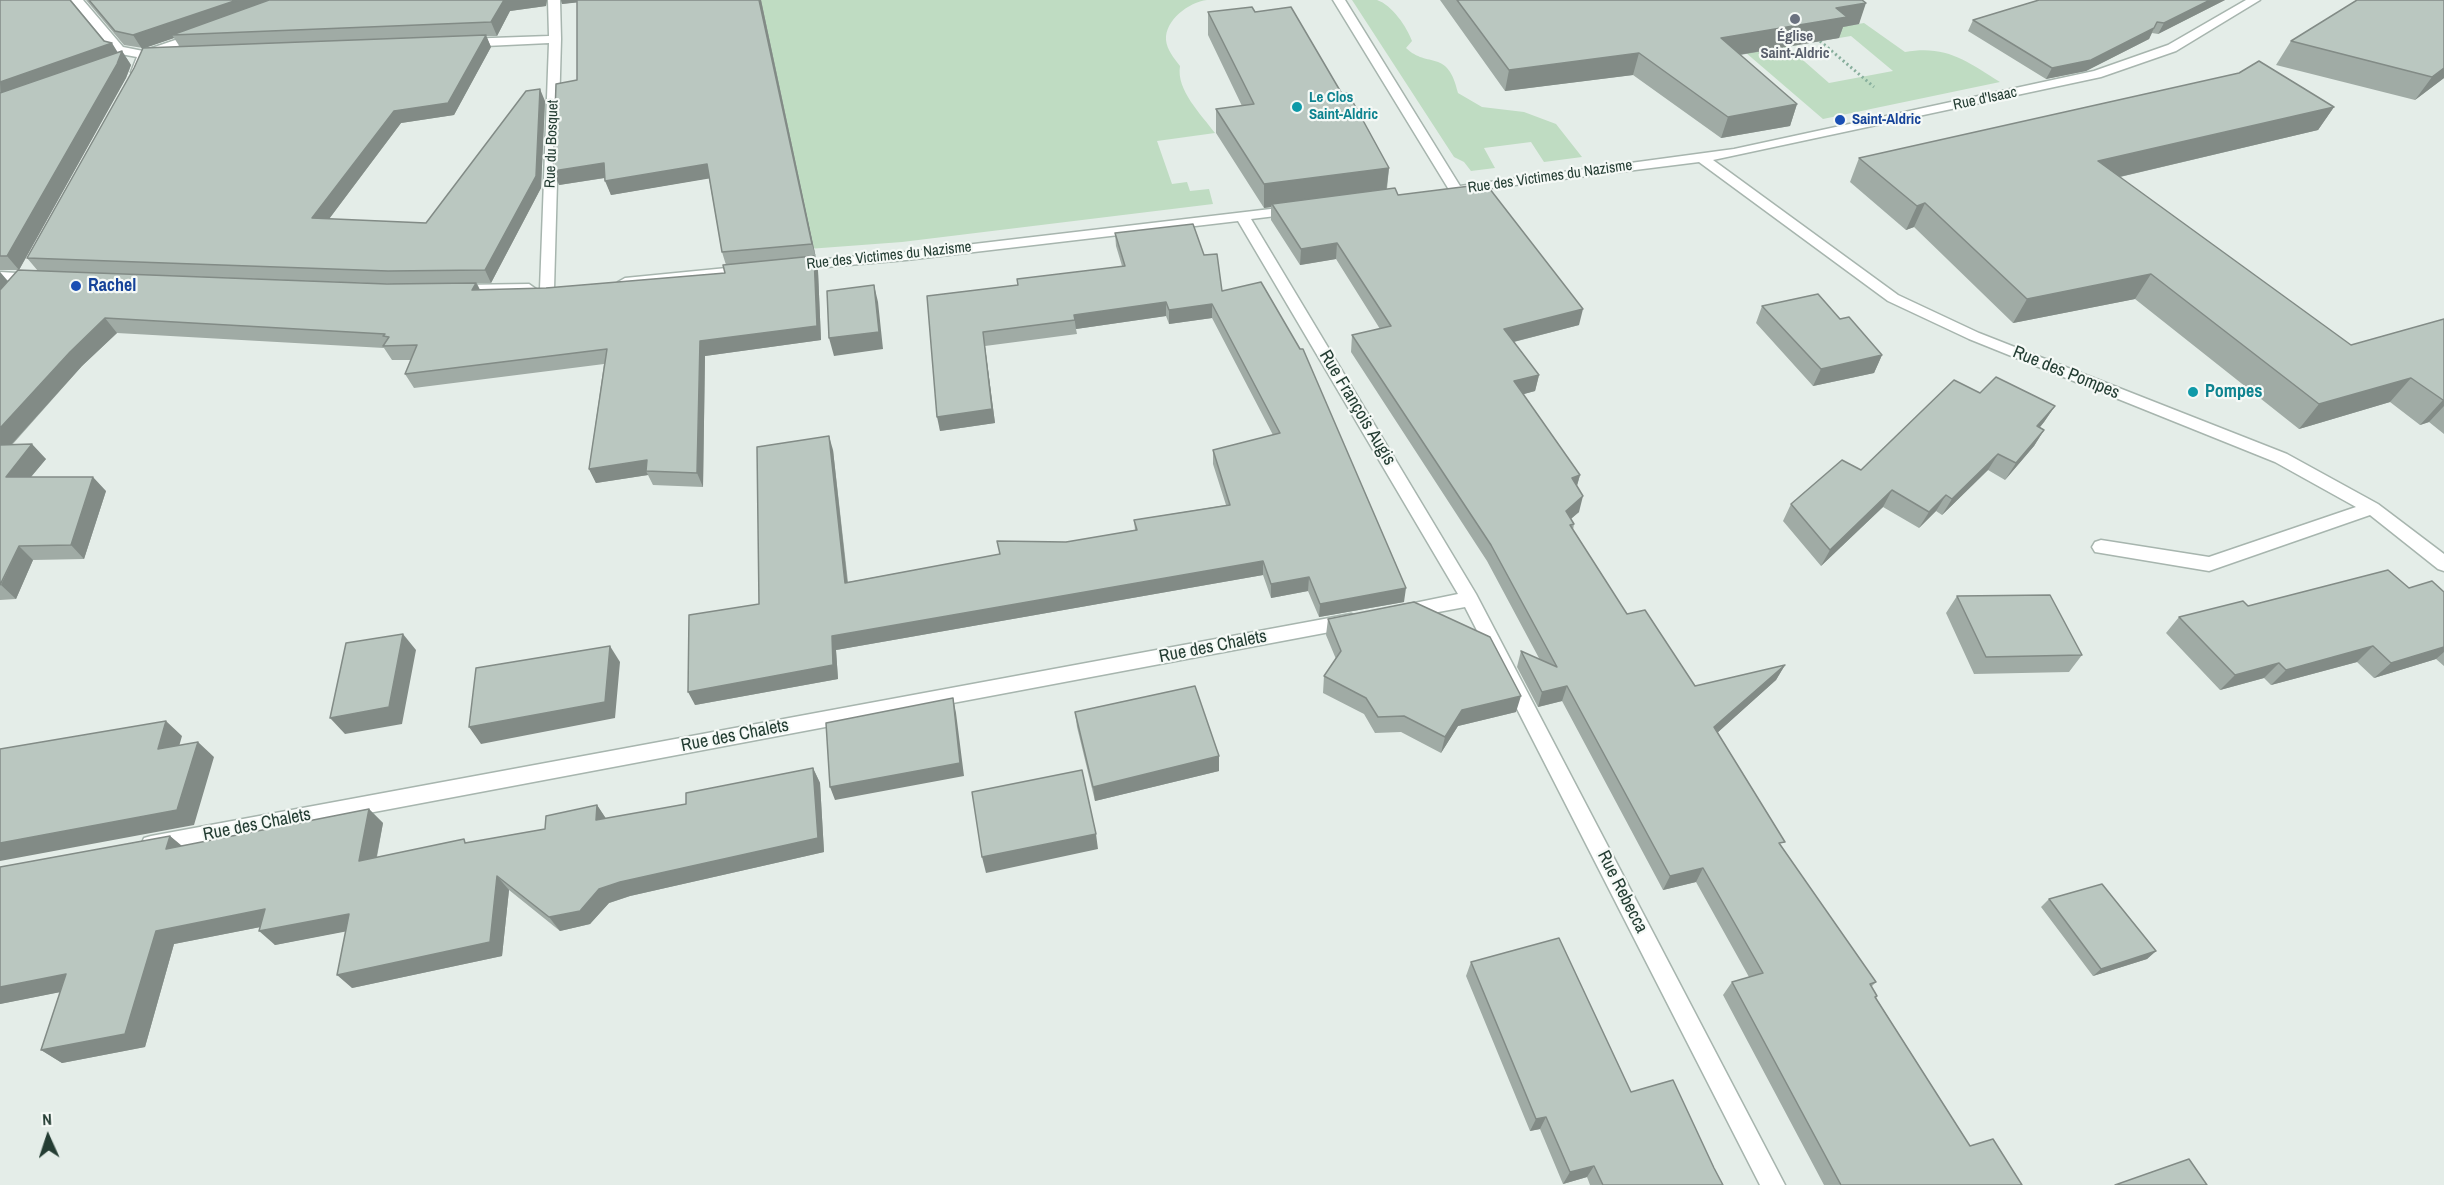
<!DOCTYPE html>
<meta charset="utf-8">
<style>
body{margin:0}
#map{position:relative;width:2444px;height:1185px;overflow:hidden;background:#e4ede8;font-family:"Archivo Narrow",sans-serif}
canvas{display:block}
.north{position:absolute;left:18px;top:1107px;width:60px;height:60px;-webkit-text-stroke:4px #f5f9f6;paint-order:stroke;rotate:357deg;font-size:16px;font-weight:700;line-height:24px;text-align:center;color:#243d33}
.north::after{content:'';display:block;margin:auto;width:21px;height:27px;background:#243d33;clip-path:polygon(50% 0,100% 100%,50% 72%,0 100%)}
</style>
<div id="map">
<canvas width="2444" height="1185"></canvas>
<div class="north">N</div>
</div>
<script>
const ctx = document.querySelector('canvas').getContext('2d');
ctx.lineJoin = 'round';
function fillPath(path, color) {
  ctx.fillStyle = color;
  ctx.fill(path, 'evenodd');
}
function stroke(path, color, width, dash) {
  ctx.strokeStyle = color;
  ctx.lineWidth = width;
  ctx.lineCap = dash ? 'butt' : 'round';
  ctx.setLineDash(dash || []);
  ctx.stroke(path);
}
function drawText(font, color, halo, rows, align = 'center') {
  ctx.font = font + ' "Archivo Narrow",sans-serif';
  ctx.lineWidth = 4.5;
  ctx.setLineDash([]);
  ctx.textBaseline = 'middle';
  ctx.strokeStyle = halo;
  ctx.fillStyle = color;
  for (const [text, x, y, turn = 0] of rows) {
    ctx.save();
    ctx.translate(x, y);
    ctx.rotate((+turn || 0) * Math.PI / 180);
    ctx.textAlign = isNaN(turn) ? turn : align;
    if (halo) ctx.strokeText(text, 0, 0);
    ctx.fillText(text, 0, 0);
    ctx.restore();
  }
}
const green = new Path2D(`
 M760,0h447c-18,2 -42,20 -41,40 1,10 8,18 14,26 -4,24 21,48 35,67l-58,8 15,43 15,-2 3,9 19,-2 4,15 -311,38 -94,7 2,-16z
 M1352,0c7,0 18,0 25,0 15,5 30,27 35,41l-6,7c22,21 42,0 52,45l24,14 42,5 32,12 26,33 -38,5 -13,-20 -47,6 11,20 -24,3 -7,-9 -10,-5z
 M1864,23l41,29c42,-7 61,9 95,30l-177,37 -85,-73 49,-10 11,9 -10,2 41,36 64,-12 -42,-35 -12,2 -10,-9z`);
const path = new Path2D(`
 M1820,41l54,46`);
const minor = new Path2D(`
 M71,0h12l40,47 20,4 53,-18 4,-2 6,4 -57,22 -8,18h-8l-2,-3 6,-15 -22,-4z
 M548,0h12l1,39 -7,250 -7,5 -7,-5 9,-246 -85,4 -6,-4 6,-4 85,-3z
 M1333,0h12l115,186 274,-37 360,-78 74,-26 78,-45h14l-84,51 -75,26 -388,83 185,135 81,38 308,121 91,50 66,50v17l-6,-2 -68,-54 -161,56 -114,-19 -3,-5 3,-5 6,-2 108,17 147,-50 -81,-45 -306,-123 -81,-38 -189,-139 -248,31z
 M1296,206l5,1 2,3 -2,3 -50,6 225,375 309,591h-25l-295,-578 -64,12 -6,-2 -3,-5 3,-5 63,-13 -220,-373 -332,39 -114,10 -7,-4 7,-4 114,-10z
 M747,266l5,1 2,3 -2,3 -127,13 -7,-4 7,-4z
 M0,272l34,2 7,4 -7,4 -34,-2z
 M529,284l7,5 -2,3 -76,3 -7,-5 7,-5z
 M1351,614l6,2 3,5 -3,5 -6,2 -1200,226 -7,-2 -3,-7 3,-7 7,-2z`);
const wall = new Path2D(`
 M0,0l104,41 14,12 4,-2 9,14 -5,13 -107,192h-19z
 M86,0h461l-1,6 -36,5 -13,25h-11l5,11 -37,68 -53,8 -72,96 97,4 119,-122 -4,87 -50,95h-14l3,7 66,-2 179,-15 1,-8 -4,-13 -13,-74 -98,17 -6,-17 -46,7 18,-105v-78l-15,2 -1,-4h200l55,258h-1l3,13 3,69 -116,16 -2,131 -50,-2 -5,-10 -52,8 -7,-14 15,-105 -190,24 -9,-14 6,-14h-19l-8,-12 -267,-15 -35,33 -70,79 34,14 -15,18 75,14 -22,68 -51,1 -17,39 -16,1v-328l8,9 30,-10 -11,-13 107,-190 9,-20 -19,-3zM174,38l6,9 -36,1zM94,273l301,11h-8z
 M1440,0h422l-3,24 -16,3 -4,11 -99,17 57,49 -7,22 -69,12 -88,-63 -128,16z
 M2039,0h186l-67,34 -6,-1 -3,6 -63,32 -40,8 -78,-48 5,-11z
 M1208,12h47l87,82 47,74 -2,21 11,6 181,130 -65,17 25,33 -4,16 -12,3 57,81 -3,11 2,26 -8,7 3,5 -1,6 54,84 68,72 90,-21 -9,15 -59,53 64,114 95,135 -5,5 6,9 -1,2 94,148 52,39h-198l-101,-190 9,-13 17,-5 -53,-95 -33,8 -101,-189 -24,6 -21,-40 4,-16 19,9 -53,-99 -136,-209 1,-17 28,-6 -44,-70 -36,6 -29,-45v-13l-7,1 -48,-75v-24l26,-3 -34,-71z
 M2291,41l153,37 -29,22 -139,-35z
 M2334,107l-16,23 -198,47 231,168 93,-26v115l-15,-12 -9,3 -30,-23 -91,27 -164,-130 -122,24 -99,-96 -8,3 -56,-48 9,-24z
 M1115,233l89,22 18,36 182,311 -85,15 -11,-26 -37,7 -8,-23 -427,75 2,29 -143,26 64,-101 74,-154 15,132 287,-52 -1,-10 92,-15 -13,-41v-14l60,-15 -61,-117 -43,6 -3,-8 -90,13 1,5 -92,12 10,77 -55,8 -13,-135 90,-11 105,-19 -6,-20z
 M1762,306l78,13 42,36 -8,18 -61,13 -57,-63z
 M1980,393l75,13 -11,16 -4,5 4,3 -10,16 -29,34 -17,-10 -46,45 -6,-4 -17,17 -36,-21 -62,59 -38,-45 8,-17 70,-34z
 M2409,588l35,4v74l-8,-7 -62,19 -17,-16 -86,23 -7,-7 -44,12 -54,-57 13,-16 69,-11z
 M1957,596l125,59 -13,17 -95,2 -28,-61z
 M1328,619l188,93 -58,14 -17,27 -40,-21 -26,1 -11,-19 -41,-21 1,-17 12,-17 -10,-24z
 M1075,712l144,59 -124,30 -18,-74z
 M813,768l7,15 4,69 -194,44 -21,7 -19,21 -30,7 -51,-41 -7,66 -150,32 -7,-57 -70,14 -15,-18 -86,17 -29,103 -83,16 -21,-13 19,-58 -60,12v-137l170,-31 11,10 188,-37 14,14 -6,34 91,-14 77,-14 52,-24 9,14 80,-15z
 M2049,899l107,52 -9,8 -54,17 -52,-69z
 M1471,962l160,130 83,76 9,17h-133l-3,-8 -24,7 -23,-55 -10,2 -64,-155z`);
const shadedWall = new Path2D(`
 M237,0h46l-111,35 2,3 -32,11 -9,-14z
 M504,0h43l-1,6 -36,5 -13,25 -6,-14z
 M561,0h21v2l-20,2z
 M759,0h2l55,258 -4,-14z
 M2210,0h15l-67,34 6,-11z
 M1866,3l-7,21 -16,3 -4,11 -125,21 7,-21 115,-30z
 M2154,28l-5,11 -63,32 -40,8 6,-11z
 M486,35l5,12 -37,68 -53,8 -81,108 -8,-13 82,-107z
 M112,43l8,13 2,-5 9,14 -5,13 -107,192 -12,-14 -7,-174z
 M1639,53l-6,22 -128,16 4,-21z
 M2444,68v10l-29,22 17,-23z
 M540,89l5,12 -4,87 -50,95 -6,-13z
 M1797,104l-7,22 -69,12 7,-21z
 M2334,107l-16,23 -233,55 13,-24z
 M604,163l6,14 -51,8 -6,-14z
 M707,164l5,14 -101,17 -6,-14z
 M1389,168l-3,24 -114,12 -1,3 -7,1v-24z
 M1925,203l-11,24 -8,3 11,-24z
 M1337,243l-1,16 -36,6 1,-16z
 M814,256l4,15 3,69 -116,16 -2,131 -6,-14 3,-132z
 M0,272l9,11 -9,11z
 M2151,274l-16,25 -122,24 14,-24z
 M476,283l8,14 -12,-7z
 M874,285l4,17 5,47 -49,7 -5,-18z
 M1166,302v14l-90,13 -2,-14z
 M1212,304v14l-43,6v-14z
 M1583,309l-4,16 -78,20 3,-16z
 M105,318l12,15 -35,33 -82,91v-29l70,-76z
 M983,332l12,91 -55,8 -3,-14z
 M1882,355l-8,18 -61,13 8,-17z
 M1539,375l-4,16 -25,7 4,-17z
 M2411,378l-21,24 -91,27 20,-25z
 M2443,400h1v6l-15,16 -9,3z
 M2055,406l-11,16 -17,21 10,-17z
 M2044,430l-10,16 -29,34 11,-17z
 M829,436l4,14 16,147 -4,-14z
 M32,444l14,15 -27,32 -13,-14z
 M1998,454l-10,16 -46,45 10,-16z
 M647,460l-1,11 2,4 -52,8 -7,-14z
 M1580,475l-5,17 -3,-14z
 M93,477l13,14 -22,68 -13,-14z
 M1892,490l-9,17 -62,59 9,-16z
 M1946,495l-10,16 -17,17 10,-16z
 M1583,496l-4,16 -18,15 5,-16z
 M19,546l14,14 -17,39 -15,-14z
 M1263,561v14l-427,75 2,29 -143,26 -7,-13 144,-56z
 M1309,577l-1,14 -37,7v-14z
 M1406,588l-2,14 -85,15 1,-13z
 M403,634l13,16 -14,74 -57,10 -15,-16z
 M610,646l10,16 -5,56 -134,26 -12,-17z
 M2373,646l-16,16 -86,23 15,-15z
 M2444,647v5l-8,7 -62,19 17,-15z
 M2279,663l-15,15 -44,12 15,-15z
 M1785,665l-9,15 -69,62 7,-15z
 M1567,686l-5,15 -24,6 4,-15z
 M1521,696l-5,16 -58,14 -17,27 4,-16 17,-27z
 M953,698l3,15 8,63 -129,24 -5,-13z
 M166,721l16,15 -8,28 -16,-15z
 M198,742l16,15 -20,68 -194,36v-18z
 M1219,756v15l-124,30 -2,-14z
 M813,768l7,15 4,69 -194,44 -21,7 -19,21 -30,7 -11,-14z
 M597,805l10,15h-11z
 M369,809l14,14 -10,52 -14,-14z
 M1096,834l2,15 -112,24 -4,-16z
 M170,836l17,14 -21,-1z
 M1703,868l-7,14 -33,8 7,-14z
 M497,876l12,14 -7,66 -150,32 -15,-13z
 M265,909l16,14 -107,21 -29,103 -83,16 -21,-13 115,-119z
 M349,914l15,14 -89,17 -16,-14z
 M2156,951l-9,8 -54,17 8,-7z
 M66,974l20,13 -86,17v-17z
 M1546,1117l-6,12 -10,2 6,-12z
 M1594,1166l-7,11 -24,7 7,-12z`);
const building = new Path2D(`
 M0,0h70l34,41 8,2 -112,39z
 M89,0h148l-104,35 -18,-4z
 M269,0h235l-13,22 -319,13z
 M577,0h182l53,244 -90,8 -15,-88 -102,17 -1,-18 -51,8 3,-87 21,-4z
 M1457,0h405l4,3 -30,5 11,9 -126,21 76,66 -69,13 -89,-64 -130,17z
 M2039,0h171l-46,23 -7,-1 -3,6 -63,32 -39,8 -79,-48z
 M2357,0h87v68l-12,9 -141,-36z
 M1252,7l3,5 36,-5 51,87 6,-1 41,75 -125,16 -48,-75 38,-5 -46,-92z
 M486,35l-38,68 -54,8 -82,107 114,5 100,-132 14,-2 -4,87 -51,94 -97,1 -361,-13 107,-190 9,-20z
 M122,51l-5,13 -110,192h-7v-163z
 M2259,61l75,46 -236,54 253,184 93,-26v81h-1l-32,-22 -92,26 -168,-130 -124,25 -102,-96 -8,3 -58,-48 380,-85z
 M1486,184l97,125 -79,20 35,46 -25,6 66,94 -8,3 11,18 -17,15 8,13 -4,1 57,89 18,-4 50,76 90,-21 -71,62 71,115 -6,1 97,139 -6,2 7,12 -2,1 95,149 23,-7 29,46h-181l-109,-203 31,-9 -60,-105 -33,8 -103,-190 -25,6 -21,-41 36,16 -66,-122 -139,-210 39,-9 -54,-83 -36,6 -29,-45 123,-16 3,7z
 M1193,224l11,31 13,-1 5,37 39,-9 39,67h3l103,239 -86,16 -11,-27 -38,7 -8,-23 -431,75 1,29 -145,27 1,-77 70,-11 -2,-157 72,-11 16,147 155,-29 -3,-13 69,1 71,-12 -3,-10 96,-15 -17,-55 67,-17 -68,-129 -43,6 -3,-8 -92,13 1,5 -92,12 9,77 -55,8 -10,-121 91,-11 -1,-6 108,-13 -10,-33z
 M814,256l3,70 -117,15 -3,132 -51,-2 1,-11 -58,9 18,-120 -202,25 12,-29 -34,1 6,-9 -6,-1 2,-2 -280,-16 -35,34 -70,76v-138l18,-20 369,14 89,-1 -4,7 74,-2 179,-15 -2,-8z
 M874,285l5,47 -50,6 -2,-47z
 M1818,294l22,25 9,-2 33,38 -61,14 -59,-63z
 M1996,377l59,29 -18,20 7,4 -28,33 -18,-9 -46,45 -6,-4 -17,17 -37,-22 -62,60 -39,-46 51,-44 19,10 93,-90 26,13z
 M32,444l-26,33h87l-22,68 -52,1 -19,39v-140z
 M2388,570l21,18 23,-7 12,11v55l-53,16 -18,-17 -87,24 -7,-7 -44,12 -56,-58 64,-16 5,5z
 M2050,595l32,60 -96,2 -29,-61z
 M1414,602l76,35 31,59 -59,14 -17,27 -41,-21 -26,1 -12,-19 -42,-22 17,-25 -13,-32z
 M403,634l-14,73 -59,11 16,-75z
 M610,646l-5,56 -136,25 7,-59z
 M1195,686l24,70 -126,31 -18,-75z
 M953,698l7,65 -130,24 -4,-64z
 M166,721l-8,28 40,-7 -21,68 -177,33v-94z
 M813,768l5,70 -198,44 -21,7 -19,22 -31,6 -52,-41 -7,66 -153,33 12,-61 -90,17 6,-22 -109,22 -31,103 -84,16 25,-76 -66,13v-120l170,-31 -4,13 203,-40 -10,52 105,-22 1,4 80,-14 1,-13 51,-11 -1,15 90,-16v-11z
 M1082,770l14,64 -114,23 -10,-65z
 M2102,884l54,67 -55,18 -52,-70z
 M1559,938l72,154 42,-12 41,88 9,17h-120l-9,-19 -24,6 -24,-55 -10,2 -65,-157z
 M2189,1159l18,26h-92z`);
const markers = [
 [1795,19,6,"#6b7280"],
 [1297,107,6,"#0f9aa8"],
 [1840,120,6,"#1a4fb4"],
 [76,286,6,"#1a4fb4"],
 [2193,392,6,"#0f9aa8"]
];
const farWorshipnames = [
 ["Église",1795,37],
 ["Saint-Aldric",1795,54]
];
const farCulturenames = [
 ["Le Clos",1309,98],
 ["Saint-Aldric",1309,115]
];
const farStreetnames = [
 ["Rue d'Isaac",1985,99,-12],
 ["Rue du Bosquet",552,144,-88],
 ["Rue des Victimes du Nazisme",1550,177,-8],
 ["Rue des Victimes du Nazisme",889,256,-6]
];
const farTransitnames = [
 ["Saint-Aldric",1852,120]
];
const transitNames = [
 ["Rachel",88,286]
];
const streetNames = [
 ["Rue des Pompes",2066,373,22],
 ["Rue François Augis",1357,408,59],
 ["Rue des Chalets",1213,647,-11],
 ["Rue des Chalets",735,736,-11],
 ["Rue des Chalets",257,825,-11],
 ["Rue Rebecca",1622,892,63]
];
const cultureNames = [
 ["Pompes",2205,392]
];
fillPath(green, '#bfdcc2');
stroke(minor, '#a7b5ae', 3);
stroke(path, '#87ae9c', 3, [2, 3]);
fillPath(minor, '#fff');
fillPath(wall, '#a0aba5');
fillPath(shadedWall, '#828b86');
fillPath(building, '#bac7c0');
stroke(building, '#828b86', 1.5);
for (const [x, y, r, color] of markers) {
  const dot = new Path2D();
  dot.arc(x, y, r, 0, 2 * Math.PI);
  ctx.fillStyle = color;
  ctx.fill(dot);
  stroke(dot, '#f5f9f6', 2);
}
drawText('bold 15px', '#5b616d', '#f5f9f6', farWorshipnames);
drawText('bold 15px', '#0d838f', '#f5f9f6', farCulturenames, 'left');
drawText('15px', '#243d33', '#f5f9f6', farStreetnames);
drawText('bold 15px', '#164399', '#f5f9f6', farTransitnames, 'left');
drawText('bold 18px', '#164399', '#f5f9f6', transitNames, 'left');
drawText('18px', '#243d33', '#f5f9f6', streetNames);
drawText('bold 18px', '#0d838f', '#f5f9f6', cultureNames, 'left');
</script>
